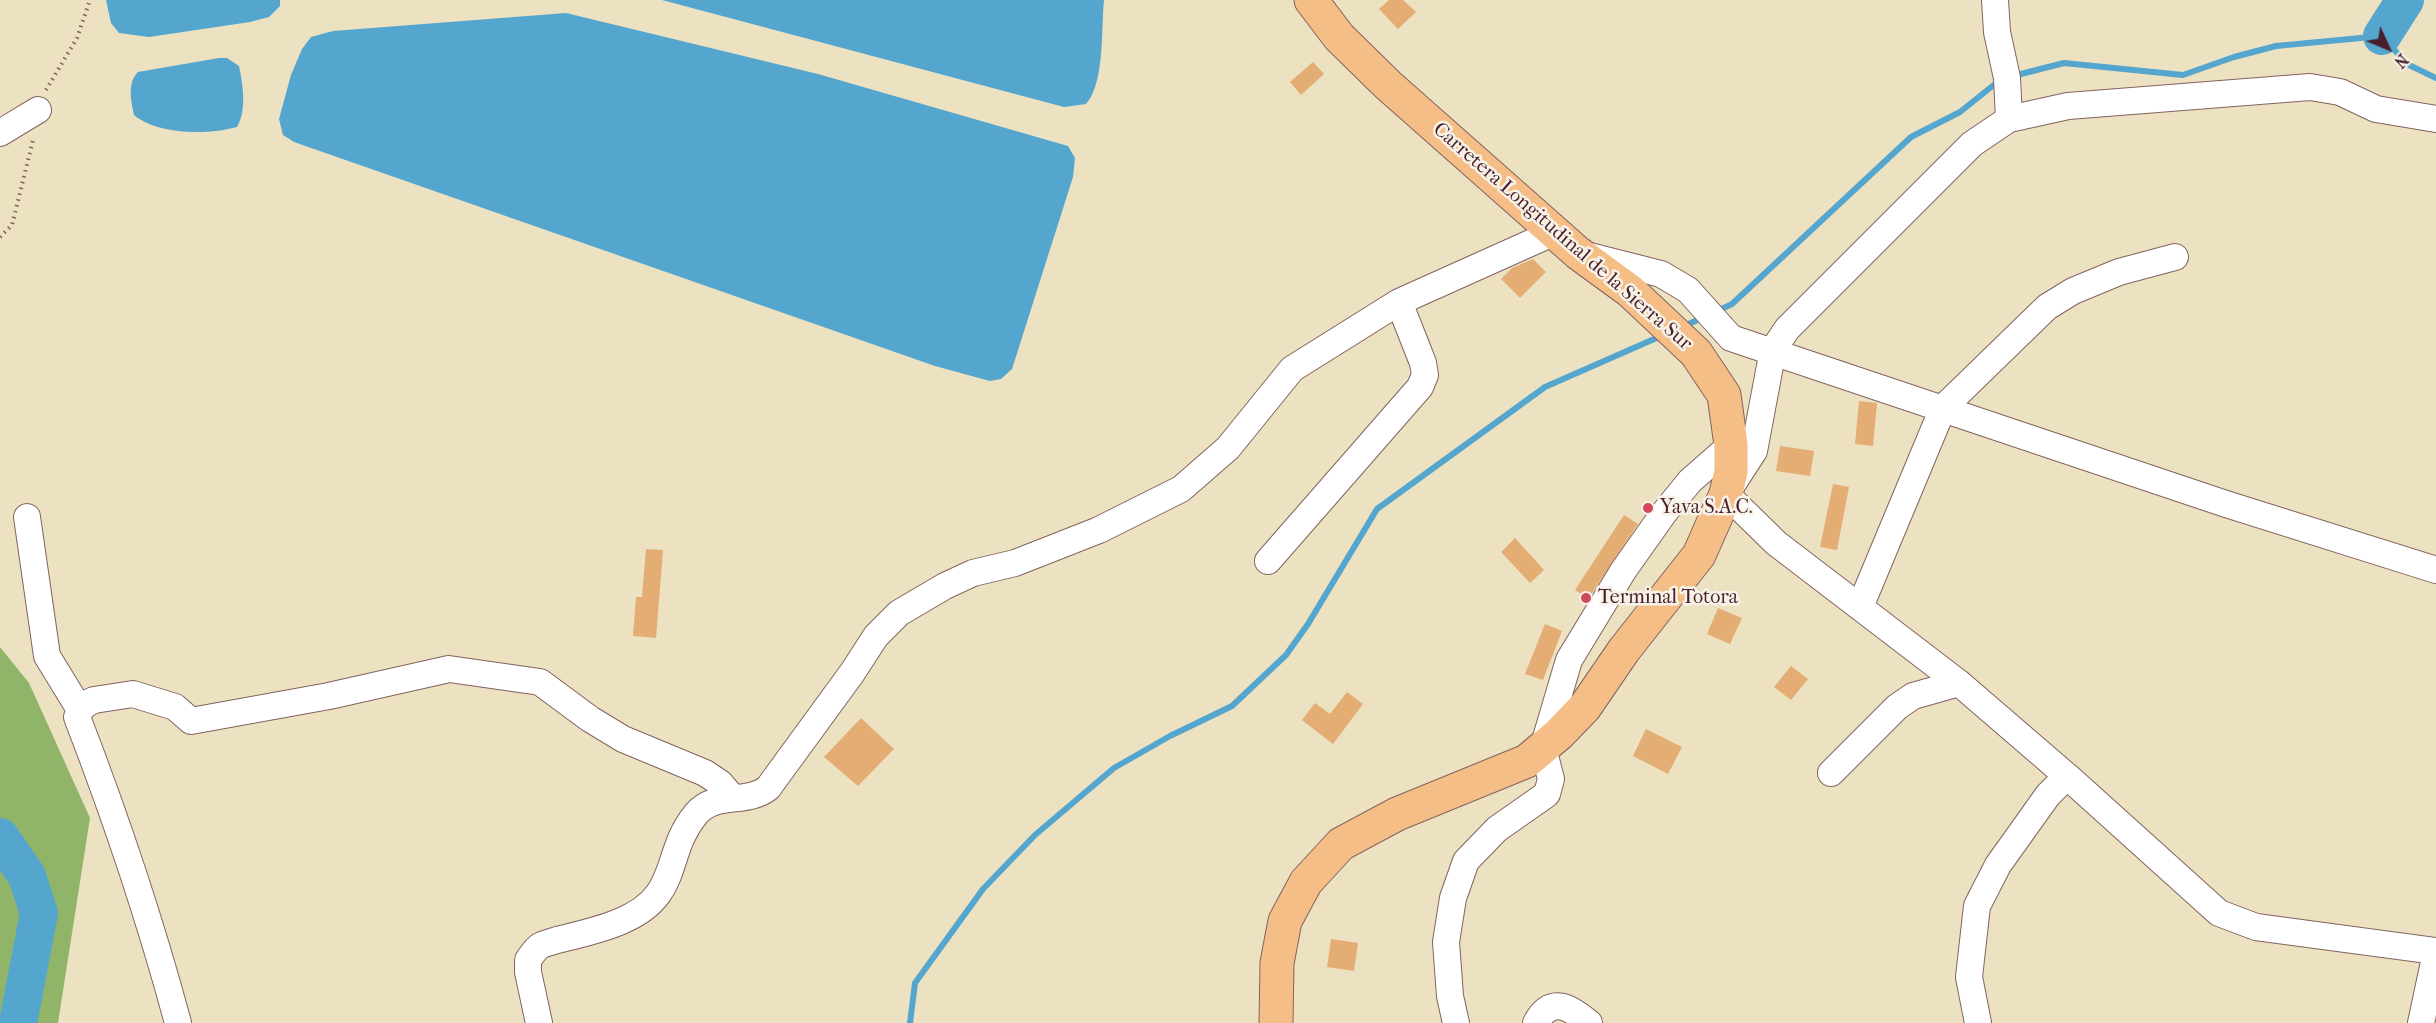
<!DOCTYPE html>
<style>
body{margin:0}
#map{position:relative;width:2436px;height:1023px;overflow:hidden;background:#ece1c0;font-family:"IM FELL French Canon",serif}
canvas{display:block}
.north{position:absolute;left:2358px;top:18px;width:60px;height:60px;-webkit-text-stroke:4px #f7f3e8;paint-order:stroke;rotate:134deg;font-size:16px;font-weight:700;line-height:24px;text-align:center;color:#4a1f2b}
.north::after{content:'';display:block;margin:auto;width:21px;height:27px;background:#4a1f2b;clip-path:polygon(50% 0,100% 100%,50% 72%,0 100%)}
</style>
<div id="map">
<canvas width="2436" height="1023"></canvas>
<div class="north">N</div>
</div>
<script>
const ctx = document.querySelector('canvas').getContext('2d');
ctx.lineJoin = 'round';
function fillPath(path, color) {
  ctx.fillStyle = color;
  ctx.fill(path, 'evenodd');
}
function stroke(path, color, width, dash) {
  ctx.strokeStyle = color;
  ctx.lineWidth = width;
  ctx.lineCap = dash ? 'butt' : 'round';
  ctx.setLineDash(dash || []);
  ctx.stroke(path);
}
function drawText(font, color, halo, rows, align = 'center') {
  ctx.font = font + ' "IM FELL French Canon",serif';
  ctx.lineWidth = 5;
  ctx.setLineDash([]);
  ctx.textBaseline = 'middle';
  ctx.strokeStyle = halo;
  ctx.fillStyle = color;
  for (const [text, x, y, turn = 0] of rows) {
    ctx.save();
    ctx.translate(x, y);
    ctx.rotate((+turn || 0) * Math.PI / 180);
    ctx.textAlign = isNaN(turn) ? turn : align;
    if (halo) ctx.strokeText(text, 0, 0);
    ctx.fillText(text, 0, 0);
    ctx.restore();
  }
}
const forest = new Path2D(`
 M0,647l29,36 61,135 -32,205h-58z`);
const water = new Path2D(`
 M106,0h174v6l-11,11 -19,5 -101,15 -30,-4 -8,-10z
 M662,0h442c-3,28 1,83 -18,104l-22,3z
 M566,13l252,61 250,72 7,12 -2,19 -61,192 -11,10 -11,2 -55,-15 -641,-224 -11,-7 -4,-16 12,-44 11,-26 9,-12 22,-6z
 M219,58h8l12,8c4,19 8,44 -2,61 -28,8 -80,8 -103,-12 -3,-14 -7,-32 4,-43z`);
const stream = new Path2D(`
 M2013,76l51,-13 119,12 51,-18 42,-11 106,-10 25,28 29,14
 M1715,312l17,-8 179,-167 49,-25 40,-32
 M1682,327l20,-9
 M910,1023l5,-40 68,-94 52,-54 79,-67 56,-32 62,-30 54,-51 22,-31 69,-115 168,-122 116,-51`);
const river = new Path2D(`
 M2382,36l23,-36
 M0,837l27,39 12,37 -21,110`);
const building = new Path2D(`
 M1389,0h14l13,12 -18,17 -19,-20z
 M1313,62l11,12 -23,21 -11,-13z
 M1533,259l13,13 -26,26 -19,-19 11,-11z
 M1859,401l18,2 -4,43 -18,-2z
 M1780,446l34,5 -4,25 -34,-5z
 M1833,484l16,3 -12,63 -17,-3z
 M1624,515l14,9 -50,75 -13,-9z
 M1515,538l29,32 -14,13 -29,-31z
 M646,549l17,1 -7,88 -23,-2 3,-39h6z
 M1718,608l24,10 -12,26 -23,-10z
 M1545,624l17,7 -19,49 -18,-6z
 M1791,666l17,13 -17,21 -17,-13z
 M1347,692l16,12 -30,40 -31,-24 13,-17 15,11z
 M861,718l33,31 -36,37 -34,-29z
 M1646,729l36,18 -14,27 -35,-18z
 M1331,939l27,4 -4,28 -27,-4z`);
const path = new Path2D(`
 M46,90l31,-52 13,-38
 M0,237l12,-12 21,-85`);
const minor = new Path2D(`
 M1995,0l2,32 10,46 2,41
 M0,133l38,-23
 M1590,256l71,18 27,16 43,48 495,166 210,66
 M27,517l20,139 33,54
 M1268,561l152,-174 5,-12 -2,-12 -24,-61
 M1860,607l83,-199 104,-101 26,-16 46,-19 56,-15
 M1831,773l66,-66 16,-11 46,-13
 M2067,776l-108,-93 -183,-140 -50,-49 28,-43 19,-101 14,-21 185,-185 37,-25 59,-13 242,-19 30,5 36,17 60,10
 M178,1023c-28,-104 -62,-205 -101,-306l3,-7 6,-6 8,-4 39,-6 42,13 16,14 138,-25 120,-27 91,13 50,37 33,20 82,34 15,10 13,15
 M539,1023l-11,-51v-12c3,-4 7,-11 12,-14 4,-3 12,-4 17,-6 21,-5 43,-10 62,-18 64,-26 43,-67 77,-108 19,-23 51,-9 72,-26l84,-115 24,-37 23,-23 46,-27 28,-13 42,-10 84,-33 82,-41 47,-41 64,-79 107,-67 156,-70
 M1456,1023l-6,-27 -4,-54 7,-44 13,-37 31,-32 50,-35 4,-15 -8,-31 26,-88 54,-89 41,-58 26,-32 41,-36
 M1536,1023c15,-28 34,-16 53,0
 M1978,1023l-9,-46 8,-71 21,-41 50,-70 19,-19 152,137 37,14 180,24
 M2421,1023l15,-70`);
const highway = new Path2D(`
 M1276,1023l1,-60 8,-42 21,-39 35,-38 56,-30 130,-53 32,-27 26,-27 39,-57 75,-95 27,-61 5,-23v-26l-7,-50 -28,-42 -66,-62 -52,-38 -190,-168 -49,-48 -28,-37`);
const markers = [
 [1648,508,6,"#d1495b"],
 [1586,598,6,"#d1495b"]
];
const streetNames = [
 ["Carretera Longitudinal de la Sierra Sur",1562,237,41]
];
const poiNames = [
 ["Yava S.A.C.",1660,508],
 ["Terminal Totora",1598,598]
];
fillPath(forest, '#90b569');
fillPath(water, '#54a6cf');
stroke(stream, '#54a6cf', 6);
stroke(river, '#54a6cf', 38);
fillPath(building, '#e3ad74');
stroke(minor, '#83635f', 28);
stroke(highway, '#83635f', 35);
stroke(path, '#83635f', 4, [1.5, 4.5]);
stroke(minor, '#fff', 26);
stroke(highway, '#f6be87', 33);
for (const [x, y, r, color] of markers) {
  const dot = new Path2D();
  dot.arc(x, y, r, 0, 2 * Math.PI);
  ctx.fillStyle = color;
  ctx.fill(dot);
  stroke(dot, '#f7f3e8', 2);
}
drawText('20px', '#4a1f2b', '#f7f3e8', streetNames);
drawText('20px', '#4a1f2b', '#f7f3e8', poiNames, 'left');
</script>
